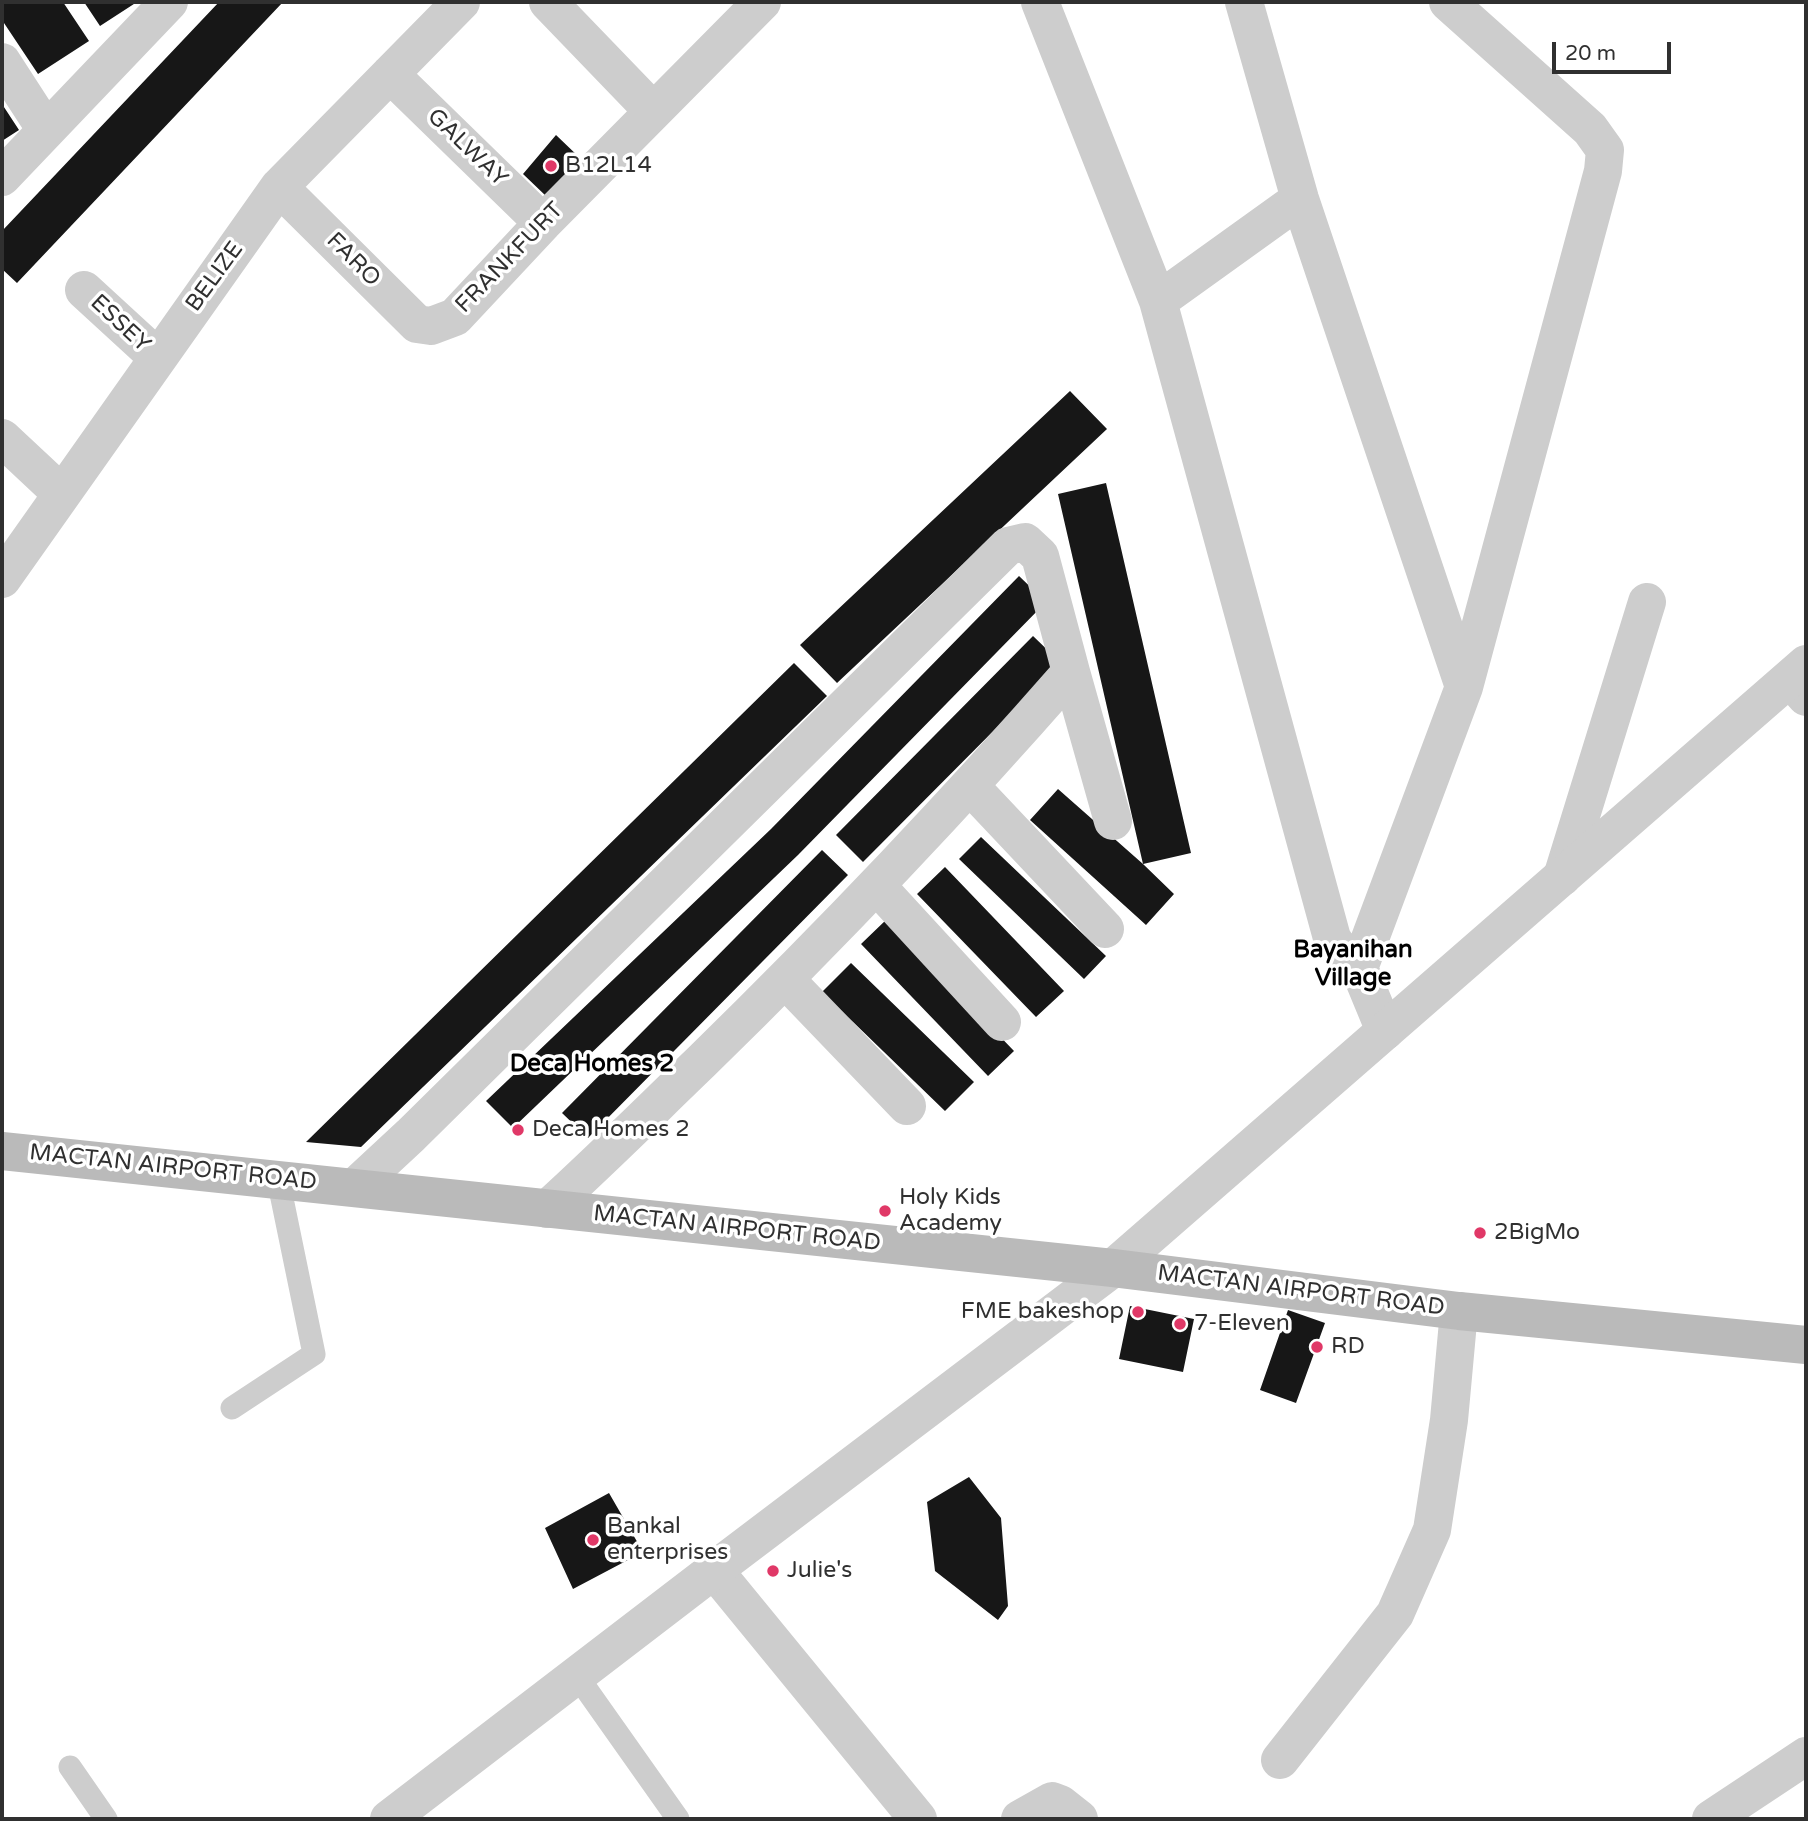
<!DOCTYPE html>
<style>
body{margin:0}
#map{position:relative;width:1808px;height:1821px;overflow:hidden;background:#fff;font-family:"Varela Round",sans-serif}
canvas{display:block}
.frame{position:absolute;inset:0;border:4px solid #303030;pointer-events:none}
.scale{position:absolute;left:1552px;top:42px;width:119px;height:32px;box-sizing:border-box;border:4px solid #303030;border-top:0;padding-left:9px;font-size:21px;line-height:24px;white-space:nowrap;color:#303030;-webkit-text-stroke:5px #fff;paint-order:stroke}
</style>
<div id="map">
<canvas width="1808" height="1821"></canvas>
<div class="frame"></div>
<div class="scale">20 m</div>
</div>
<script>
const ctx = document.querySelector('canvas').getContext('2d');
ctx.lineJoin = 'round';
function fillPath(path, color) {
  ctx.fillStyle = color;
  ctx.fill(path, 'evenodd');
}
function stroke(path, color, width, dash) {
  ctx.strokeStyle = color;
  ctx.lineWidth = width;
  ctx.lineCap = dash ? 'butt' : 'round';
  ctx.setLineDash(dash || []);
  ctx.stroke(path);
}
function drawText(font, color, halo, rows, align = 'center') {
  ctx.font = font + ' "Varela Round",sans-serif';
  ctx.lineWidth = 7;
  ctx.setLineDash([]);
  ctx.textBaseline = 'middle';
  ctx.strokeStyle = halo;
  ctx.fillStyle = color;
  for (const [text, x, y, turn = 0] of rows) {
    ctx.save();
    ctx.translate(x, y);
    ctx.rotate((+turn || 0) * Math.PI / 180);
    ctx.textAlign = isNaN(turn) ? turn : align;
    if (halo) ctx.strokeText(text, 0, 0);
    ctx.fillText(text, 0, 0);
    ctx.restore();
  }
}
const building = new Path2D(`
 M2,2h61l26,39 -51,33 -36,-54z
 M84,2h53l-37,24z
 M219,2h64l-266,281 -15,-14v-38z
 M2,104l17,26 -17,11z
 M556,135l24,23 -33,39 -24,-23z
 M1070,391l37,38 -270,254 -37,-38z
 M1106,483l85,370 -48,11 31,30 -28,31 -116,-105 28,-31 85,75 -85,-370z
 M1019,576l27,26 -248,253 -285,273 -27,-27 285,-272z
 M1033,636l28,27 -198,199 -27,-27z
 M794,663l33,33 -466,451 -55,-5z
 M981,837l125,119 -22,23 -125,-120z
 M822,850l26,25 -260,263 -26,-25z
 M945,867l119,124 -28,26 -119,-123z
 M887,919l127,132 -26,25 -127,-132z
 M851,963l123,119 -29,29 -123,-119z
 M1130,1306l64,13 -11,53 -64,-13z
 M1288,1310l37,13 -29,80 -36,-13z
 M969,1477l32,41 7,88 -10,14 -63,-49 -8,-69z
 M609,1493l34,59 -70,37 -28,-61z`);
const service = new Path2D(`
 M232,1408l82,-54 -36,-175
 M577,1676l101,143
 M70,1767l36,52`);
const minor = new Path2D(`
 M548,2l105,109
 M1040,2l118,299 174,637 10,16 17,14
 M1244,2l56,197 164,488
 M2,62l44,68
 M390,74l153,149
 M2,177l167,-175
 M279,187l138,137 14,2 24,-9 88,-94 219,-221
 M84,290l73,67
 M1158,301l142,-102
 M2,438l60,56
 M2,579l277,-392 182,-185
 M1071,672l42,149
 M1790,679l16,18
 M971,787l134,142
 M1562,877l85,-275
 M877,886l125,136
 M785,979l122,127
 M1385,1031l-26,-63 105,-281 139,-516 2,-21 -15,-21 -142,-127
 M355,1187l56,-52 597,-589 17,-4 15,14 31,116c-118,135 -241,264 -370,390 -51,49 -101,99 -154,147
 M714,1570l204,249
 M1280,1760l115,-146 37,-84 17,-110 10,-109
 M1020,1819l32,-18 8,3 19,15
 M1711,1819l95,-63`);
const tertiary = new Path2D(`
 M389,1819l325,-249 399,-302 693,-604`);
const secondary = new Path2D(`
 M2,1151l1111,117 346,43 347,34`);
const markers = [
 [551,166,7,"#e03867"],
 [518,1130,7,"#e03867"],
 [885,1211,7,"#e03867"],
 [1480,1233,7,"#e03867"],
 [1138,1312,7,"#e03867"],
 [1180,1324,7,"#e03867"],
 [1317,1347,7,"#e03867"],
 [593,1540,7,"#e03867"],
 [773,1571,7,"#e03867"]
];
const streetNames = [
 ["GALWAY",467,148,44],
 ["FRANKFURT",510,258,-46],
 ["FARO",353,260,45],
 ["BELIZE",215,277,-54],
 ["ESSEY",120,324,43],
 ["MACTAN AIRPORT ROAD",173,1168,6],
 ["MACTAN AIRPORT ROAD",737,1229,6],
 ["MACTAN AIRPORT ROAD",1301,1291,7]
];
const poiNames = [
 ["B12L14",565,166],
 ["Deca Homes 2",532,1130],
 ["Holy Kids",899,1198],
 ["Academy",899,1224],
 ["2BigMo",1494,1233],
 ["FME bakeshop",1124,1312,"right"],
 ["7-Eleven",1194,1324],
 ["RD",1331,1347],
 ["Bankal",607,1527],
 ["enterprises",607,1553],
 ["Julie's",787,1571]
];
const neighbourhoodNames = [
 ["Bayanihan",1353,951],
 ["Village",1353,979],
 ["Deca Homes 2",592,1065]
];
fillPath(building, '#171717');
stroke(service, '#cdcdcd', 23);
stroke(minor, '#cdcdcd', 38);
stroke(tertiary, '#cdcdcd', 38);
stroke(secondary, '#bababa', 38);
for (const [x, y, r, color] of markers) {
  const dot = new Path2D();
  dot.arc(x, y, r, 0, 2 * Math.PI);
  ctx.fillStyle = color;
  ctx.fill(dot);
  stroke(dot, '#fff', 2.5);
}
drawText('23px', '#303030', '#fff', streetNames);
drawText('23px', '#303030', '#fff', poiNames, 'left');
drawText('bold 24px', '#000', '#fff', neighbourhoodNames);
</script>
